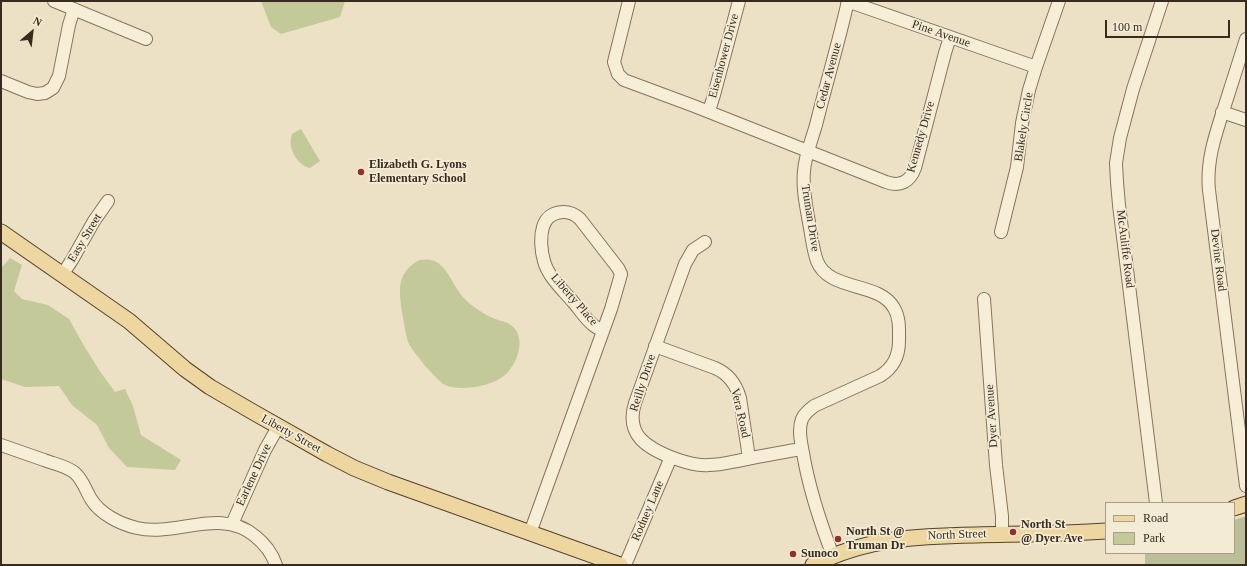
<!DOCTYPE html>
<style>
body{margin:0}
#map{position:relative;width:1247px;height:566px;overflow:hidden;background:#ece1c5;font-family:Georgia,serif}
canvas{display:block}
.frame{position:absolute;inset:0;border:2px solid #372b1f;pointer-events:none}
.legend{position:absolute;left:1105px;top:502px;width:130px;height:52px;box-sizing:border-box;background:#f4ebd4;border:1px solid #a89e8c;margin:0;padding:5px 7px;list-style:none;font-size:12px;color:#372b1f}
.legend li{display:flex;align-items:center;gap:8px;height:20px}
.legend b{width:20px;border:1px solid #a89e8c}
.north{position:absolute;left:12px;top:12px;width:40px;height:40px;-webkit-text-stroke:3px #f4ebd4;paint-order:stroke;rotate:28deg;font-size:11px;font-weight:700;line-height:16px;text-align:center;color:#372b1f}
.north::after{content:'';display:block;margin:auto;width:14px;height:18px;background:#372b1f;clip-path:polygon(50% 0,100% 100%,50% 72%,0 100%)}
.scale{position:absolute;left:1105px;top:20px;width:125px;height:18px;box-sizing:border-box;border:2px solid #372b1f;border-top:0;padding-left:5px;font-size:12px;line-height:14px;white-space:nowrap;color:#372b1f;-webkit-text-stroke:3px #f4ebd4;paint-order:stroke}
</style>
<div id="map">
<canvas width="1247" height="566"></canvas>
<div class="frame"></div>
<ul class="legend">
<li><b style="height:5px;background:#edd69f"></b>Road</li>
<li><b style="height:11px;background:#c3c999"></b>Park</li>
</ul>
<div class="north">N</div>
<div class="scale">100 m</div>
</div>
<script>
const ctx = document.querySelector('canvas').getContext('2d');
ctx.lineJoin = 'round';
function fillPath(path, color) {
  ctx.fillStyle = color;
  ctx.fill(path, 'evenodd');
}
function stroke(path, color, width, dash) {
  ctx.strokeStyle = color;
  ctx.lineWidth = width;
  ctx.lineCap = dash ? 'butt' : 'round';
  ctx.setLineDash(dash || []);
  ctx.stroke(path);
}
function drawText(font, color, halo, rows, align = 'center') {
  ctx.font = font + ' Georgia,serif';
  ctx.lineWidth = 3.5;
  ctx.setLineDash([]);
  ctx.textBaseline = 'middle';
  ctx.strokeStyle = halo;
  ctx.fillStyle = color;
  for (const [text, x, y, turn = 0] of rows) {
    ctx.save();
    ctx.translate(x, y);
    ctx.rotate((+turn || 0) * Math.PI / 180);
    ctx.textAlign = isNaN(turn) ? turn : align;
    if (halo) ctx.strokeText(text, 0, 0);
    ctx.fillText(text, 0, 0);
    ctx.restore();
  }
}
const green = new Path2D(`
 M261,1h84l-5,16 -59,17 -10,-7z
 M301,129l19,32 -10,7c-14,-3 -23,-22 -18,-34z
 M10,258l12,7 -8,26 8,8 26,6 21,14 14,25 16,26 16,22 10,-3 8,17 8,29 40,25 -6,10 -48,-3 -18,-19 -12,-23 -25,-20 -13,-19 -34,1 -24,-8v-111z
 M420,260c26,-5 30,23 43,37 9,10 23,19 35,23 5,2 10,2 14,6 14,12 6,35 -4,46 -8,9 -21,13 -33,15 -8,1 -21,2 -30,-2 -8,-4 -33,-34 -37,-43 -3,-10 -4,-20 -6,-30 -3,-22 -6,-40 18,-52z`);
const cemetery = new Path2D(`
 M1246,516v49h-101v-12h89v-33z`);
const minor = new Path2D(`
 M54,1l92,38
 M629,1l-15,61 4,12 6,6 70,26 192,76c14,5 24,0 29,-14l30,-115 5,-16
 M847,1l189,66
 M1246,39c-7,22 -14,44 -21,66 -9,28 -19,55 -16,85l37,296
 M1,81l27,11 9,2 8,-1 8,-5 6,-12 10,-51 5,-16
 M709,111l5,-16 25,-94
 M1222,112l24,8
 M1001,232l16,-65 5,-44 7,-33 7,-23 23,-66
 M705,242l-12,8 -8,14 -50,139c-10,32 12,45 38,55 12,4 23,8 36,7 11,0 22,-3 33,-5 20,-4 40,-8 60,-11
 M62,275l10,-15 22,-39 14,-20
 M984,299l12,166 6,51v18
 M655,346l60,22c14,6 21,16 25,30l9,60
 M1,445c14,5 29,10 43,15 10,4 23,6 31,13 8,7 11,18 16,26 9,15 29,25 46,29 39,9 84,-21 118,8 10,8 17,17 21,29
 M1156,503l-37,-298 -2,-23 -1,-19 4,-25 13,-49 29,-88
 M232,524l33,-74 13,-23
 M530,533l81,-224 9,-31 1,-4 -3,-6 -38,-49c-12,-11 -32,-9 -37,8 -3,10 -2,24 1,34 4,16 20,30 30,42 6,7 11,15 18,21 3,3 7,5 11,7
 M833,556c-13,-34 -24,-67 -30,-103 -2,-11 -5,-23 -1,-34 2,-5 7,-9 12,-13l66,-30c13,-8 19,-20 19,-35 0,-11 1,-23 -5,-33 -15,-27 -65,-16 -77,-47 -4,-11 -5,-22 -7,-33 -3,-18 -8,-38 -6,-57 1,-17 9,-33 13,-50 10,-40 22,-80 31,-120
 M625,565l46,-108`);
const major = new Path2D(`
 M1,232l128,89 56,48 25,18 43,25 74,42 27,14 34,14 232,83
 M1234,508l12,-4
 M813,565c53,-27 105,-29 163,-30 43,-1 87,-1 130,-4`);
const markers = [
 [361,172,4,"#92302f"],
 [1013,532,4,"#92302f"],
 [838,539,4,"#92302f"],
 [793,554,4,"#92302f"]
];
const streetNames = [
 ["Pine Avenue",941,34,19],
 ["Eisenhower Drive",724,56,-75],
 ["Cedar Avenue",829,76,-75],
 ["Blakely Circle",1024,127,-81],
 ["Kennedy Drive",921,137,-74],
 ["Truman Drive",810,218,81],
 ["Easy Street",85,238,-59],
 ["McAuliffe Road",1125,249,83],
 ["Devine Road",1218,260,83],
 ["Liberty Place",574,300,49],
 ["Reilly Drive",643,383,-72],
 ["Vera Road",740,413,77],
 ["Dyer Avenue",992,416,-94],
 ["Liberty Street",291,434,29],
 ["Earlene Drive",254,475,-65],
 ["Rodney Lane",648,511,-67],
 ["North Street",957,535,-2]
];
const poiNames = [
 ["Elizabeth G. Lyons",369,165],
 ["Elementary School",369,179],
 ["North St",1021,525],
 ["@ Dyer Ave",1021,539],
 ["North St @",846,532],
 ["Truman Dr",846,546],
 ["Sunoco",801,554]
];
fillPath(green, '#c3c999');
fillPath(cemetery, '#babf98');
stroke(minor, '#86735c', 14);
stroke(major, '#544130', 17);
stroke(minor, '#f7eed8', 12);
stroke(major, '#edd69f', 15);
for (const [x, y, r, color] of markers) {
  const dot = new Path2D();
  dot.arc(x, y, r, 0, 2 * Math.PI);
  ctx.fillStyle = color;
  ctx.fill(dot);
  stroke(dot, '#f4ebd4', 1.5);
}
drawText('12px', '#372b1f', '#f4ebd4', streetNames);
drawText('bold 12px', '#372b1f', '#f4ebd4', poiNames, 'left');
</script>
